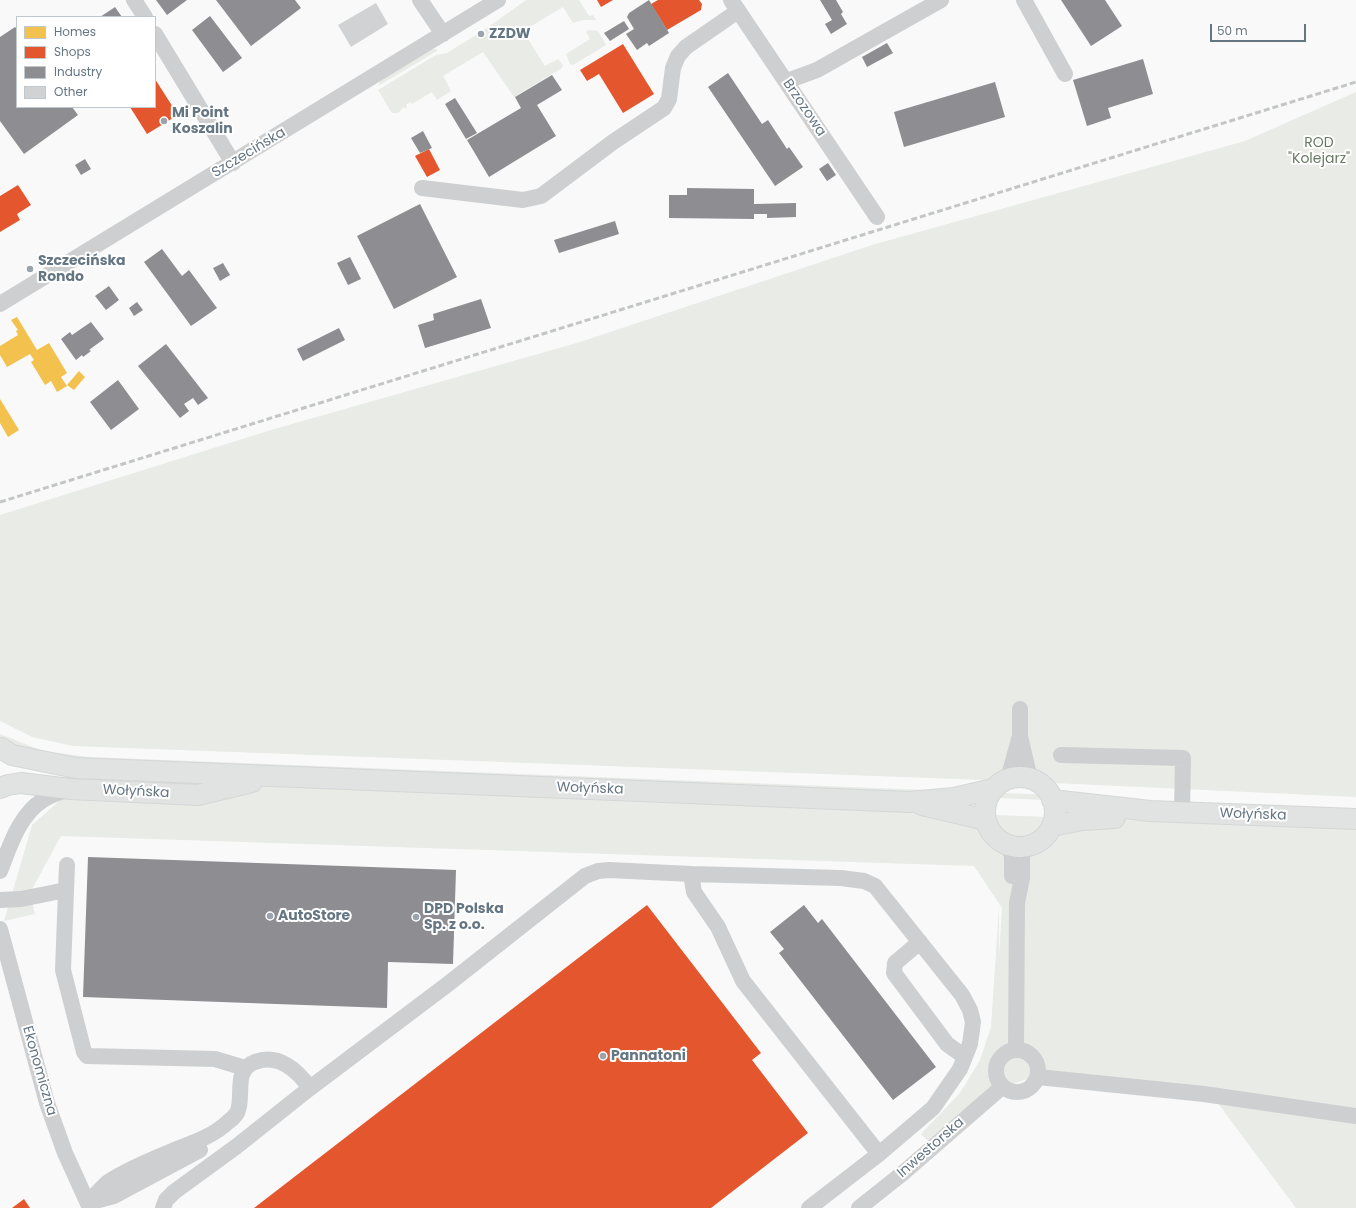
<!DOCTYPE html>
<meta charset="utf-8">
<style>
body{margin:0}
#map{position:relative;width:1356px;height:1208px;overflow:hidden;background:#f9f9f9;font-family:Poppins,sans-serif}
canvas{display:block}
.legend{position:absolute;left:16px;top:16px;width:140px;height:92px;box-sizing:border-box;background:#fff;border:1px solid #c1c8cd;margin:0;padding:5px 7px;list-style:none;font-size:12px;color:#657683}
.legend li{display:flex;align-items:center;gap:8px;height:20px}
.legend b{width:20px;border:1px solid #c1c8cd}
.scale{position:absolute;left:1210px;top:24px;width:96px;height:18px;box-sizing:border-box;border:2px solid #657683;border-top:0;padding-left:5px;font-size:12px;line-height:14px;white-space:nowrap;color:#657683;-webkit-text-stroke:3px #fff;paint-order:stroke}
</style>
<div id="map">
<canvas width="1356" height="1208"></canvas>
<ul class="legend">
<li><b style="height:11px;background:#f2c14e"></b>Homes</li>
<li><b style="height:11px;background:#e4572e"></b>Shops</li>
<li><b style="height:11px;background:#8d8d92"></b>Industry</li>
<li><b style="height:11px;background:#d0d2d3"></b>Other</li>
</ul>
<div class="scale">50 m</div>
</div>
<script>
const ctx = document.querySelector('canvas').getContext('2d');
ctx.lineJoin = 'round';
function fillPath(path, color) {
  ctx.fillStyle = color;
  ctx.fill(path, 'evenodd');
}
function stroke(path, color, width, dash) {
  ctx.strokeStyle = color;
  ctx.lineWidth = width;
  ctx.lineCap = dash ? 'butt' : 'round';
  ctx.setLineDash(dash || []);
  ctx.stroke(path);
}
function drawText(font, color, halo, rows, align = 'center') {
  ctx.font = font + ' Poppins,sans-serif';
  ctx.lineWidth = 4;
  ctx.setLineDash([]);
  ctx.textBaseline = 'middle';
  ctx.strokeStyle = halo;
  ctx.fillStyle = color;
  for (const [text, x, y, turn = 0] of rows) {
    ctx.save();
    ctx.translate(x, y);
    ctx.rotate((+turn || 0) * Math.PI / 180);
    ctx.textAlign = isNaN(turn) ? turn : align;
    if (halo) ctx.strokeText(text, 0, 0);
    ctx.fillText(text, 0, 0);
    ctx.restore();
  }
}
const green = new Path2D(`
 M526,0h53l10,16 4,-1 3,5h-13l-10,3 -10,-16 -40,24 22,35 13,-7 5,6 -1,3 -48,29 -31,-45 -40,24 8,15 -14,9 -5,-8 -20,12 -2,-2 -4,3 1,2 -2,2 -1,-2 -6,6h-6l-14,-23 58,-35 11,-2 29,-18 2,2 8,-4 -2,-3z
 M589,30l9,1 8,14 -33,20 -3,-1 -4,-10 24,-15 -4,-7z
 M433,49h4v2l-59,35 3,-6z
 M1356,92v705l-346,-16 -937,-35 -41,-9 -32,-16v-206l271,-85 309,-88 292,-97 373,-104z
 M0,734l43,17 46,6 965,38 -8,5 -988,-40 -58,-20z
 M264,784l217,11 875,34v379h-60l-88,-118 -174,-13 -29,9 -77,55 -7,-7 39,-41 20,-33 11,-33 8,-120v50l3,-49 -28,-42 -913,-30 -31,57 5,21 -31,7 28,-96 33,-29z`);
const homes = new Path2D(`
 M17,317l20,33 12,-7 18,30 -6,4 6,9 -10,6 -6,-11 -6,4 -14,-23 3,-2 -4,-6 -23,13 -7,-12v-9l18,-11 -2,-4 2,-1 -7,-10z
 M79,371l6,6 -11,13 -7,-5z
 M0,399l19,31 -11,7 -8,-14z`);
const shops = new Path2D(`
 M597,0h16l-12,7z
 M658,0h41l3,4 -1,6 -34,20 -16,-26z
 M623,44l31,50 -31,19 -24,-39 -12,7 -7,-11z
 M155,79l23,36 -31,19 -17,-27h25z
 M429,149l11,21 -13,7 -12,-21z
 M18,185l13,20 -14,9 3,6 -20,12v-36z
 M647,905l114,148 -9,7 56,73 -97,75h-457z
 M24,1199l6,9h-18z`);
const industry = new Path2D(`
 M156,0h31l-20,15z
 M216,0h79l6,8 -50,38z
 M649,0l20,33 -20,13 -2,-3 -10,7 -11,-16 8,-5 -7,-12 2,-4z
 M820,0h16l7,12 -2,2 6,10 -16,10 -6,-10 7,-4z
 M1061,0h44l17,26 -31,20z
 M115,7l7,10h-22z
 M210,16l32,42 -19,14 -31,-42z
 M624,21l5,8 -19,12 -6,-8z
 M15,27l2,2v78h55l6,8 -54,39 -24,-33v-84z
 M887,43l6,10 -26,14 -5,-10z
 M1143,59l10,35 -45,14 3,10 -24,8 -14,-46z
 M728,73l34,51 6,-4 19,29 2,-2 14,20 -28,19 -67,-99z
 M552,75l10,15 -25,15 19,31 -67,41 -22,-37 54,-32 -6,-11z
 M995,82l10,35 -101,30 -10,-35z
 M455,98l22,35 -11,6 -21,-35z
 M423,131l9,17 -12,5 -9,-15z
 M85,159l6,10 -10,6 -6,-10z
 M828,163l8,12 -9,6 -8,-12z
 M687,188l67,1v15l42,-1v14l-29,1v-4h-13v5l-85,-1v-23h18z
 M420,204l37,73 -63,32 -37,-73z
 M615,221l4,13 -60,19 -5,-13z
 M162,249l20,27 7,-6 28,38 -26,18 -47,-64z
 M350,257l11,22 -13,6 -11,-22z
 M223,263l7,12 -10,6 -7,-13z
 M109,286l10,14 -13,10 -11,-14z
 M481,299l10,29 -66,20 -7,-23 16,-5 -1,-6z
 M137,302l6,8 -9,6 -5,-8z
 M91,322l13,17 -15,11 2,1 -8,6 -1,-2 -6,5 -15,-21 9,-7 2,3z
 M339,328l6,12 -42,21 -6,-12z
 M166,344l42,54 -10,7 -5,-7 -9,6 5,7 -9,7 -42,-52z
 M118,380l21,29 -28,21 -21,-28z
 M88,857l368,13 -3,94 -65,-2 -1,46 -304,-11z
 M804,905l14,18 4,-4 114,148 -43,33 -114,-147 5,-4 -14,-17z`);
const building = new Path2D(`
 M376,3l12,21 -37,23 -13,-22z`);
const minor = new Path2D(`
 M134,0l11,17
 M420,0l23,34
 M731,0l146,217
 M1024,0l41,74
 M155,34l78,129
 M787,81l30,-11 124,-70
 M422,188l101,12 18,-4 72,-54 51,-34 5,-9 4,-31 5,-12 8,-9 52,-36
 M0,304l498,-304
 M1020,709v27l10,43
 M1061,755l122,3 -1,55
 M1008,779l11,-40
 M1008,845l4,11v20
 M67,865l-4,105 21,82 3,4 128,3 30,9
 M0,871c10,-25 19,-56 43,-71 8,-5 17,-8 26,-11
 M691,874l150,4 23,3 11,5 87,109 8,15 3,12 -3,22 -10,25 -27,39 -54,46 -70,54
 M0,900l21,-1 45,-9
 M0,929l47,174 18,50 25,55
 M920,942l-25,21 -1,10 53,71 18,13
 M996 1071a21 21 0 1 1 42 0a21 21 0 1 1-42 0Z
 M1016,1050l1,-147 5,-25v-22l3,-10
 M1038,1077l166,17 152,22
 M310,1088l138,-104 137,-108 13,-5 11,-1 82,4 3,18 24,35 25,54 136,173
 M88,1203c6,-6 12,-14 19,-20 16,-12 46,-24 65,-32 20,-8 40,-14 56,-29 3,-2 7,-6 9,-9 8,-16 -5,-43 18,-51 23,-9 42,8 55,26l-73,58 -63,46 -8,8 -3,8
 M88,1203l26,-7 86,-46
 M859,1208l44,-35 99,-86`);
const major = new Path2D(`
 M1,748l11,7 64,13 833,34 45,-4 39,-9
 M985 812a35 35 0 1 1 70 0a35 35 0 1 1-70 0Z
 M0,788l8,-3 13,-2 49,6 128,6 54,-13
 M1052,800l98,11 206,8
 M922,805l64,15
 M1052,826l30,-6 33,-2`);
const rail = new Path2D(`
 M0,502l1356,-420`);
const markers = [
 [481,34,4,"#99a4ac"],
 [164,121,4,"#99a4ac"],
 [30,269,4,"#99a4ac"],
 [270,916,4,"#99a4ac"],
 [416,917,4,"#99a4ac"],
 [603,1056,4,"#99a4ac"]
];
const poiNames = [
 ["ZZDW",489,34],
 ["Mi Point",172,113],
 ["Koszalin",172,129],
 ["Szczecińska",38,261],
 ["Rondo",38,277],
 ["DPD Polska",424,909],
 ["Sp. z o.o.",424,925],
 ["AutoStore",278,916],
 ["Pannatoni",611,1056]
];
const streetNames = [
 ["Brzozowa",804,108,56],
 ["Szczecińska",249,153,-31],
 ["Wołyńska",590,789,2],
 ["Wołyńska",136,792,3],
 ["Wołyńska",1253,815,2],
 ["Ekonomiczna",39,1071,74],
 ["Inwestorska",931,1148,-41]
];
const parkNames = [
 ["ROD",1319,143],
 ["\"Kolejarz\"",1319,159]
];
fillPath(green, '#e8ebe6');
fillPath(homes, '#f2c14e');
fillPath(shops, '#e4572e');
fillPath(industry, '#8d8d92');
fillPath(building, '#d0d2d3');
stroke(major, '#d5d6d7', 22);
stroke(minor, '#cecfd0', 16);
stroke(major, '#e1e2e2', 20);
stroke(rail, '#c3c5c6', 3, [6, 3]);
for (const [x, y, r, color] of markers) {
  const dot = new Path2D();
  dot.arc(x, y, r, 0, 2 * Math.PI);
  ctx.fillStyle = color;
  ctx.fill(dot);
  stroke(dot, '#fff', 1.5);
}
drawText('bold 14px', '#657683', '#fff', poiNames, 'left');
drawText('14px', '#657683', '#fff', streetNames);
drawText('14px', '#687a64', '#fff', parkNames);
</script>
